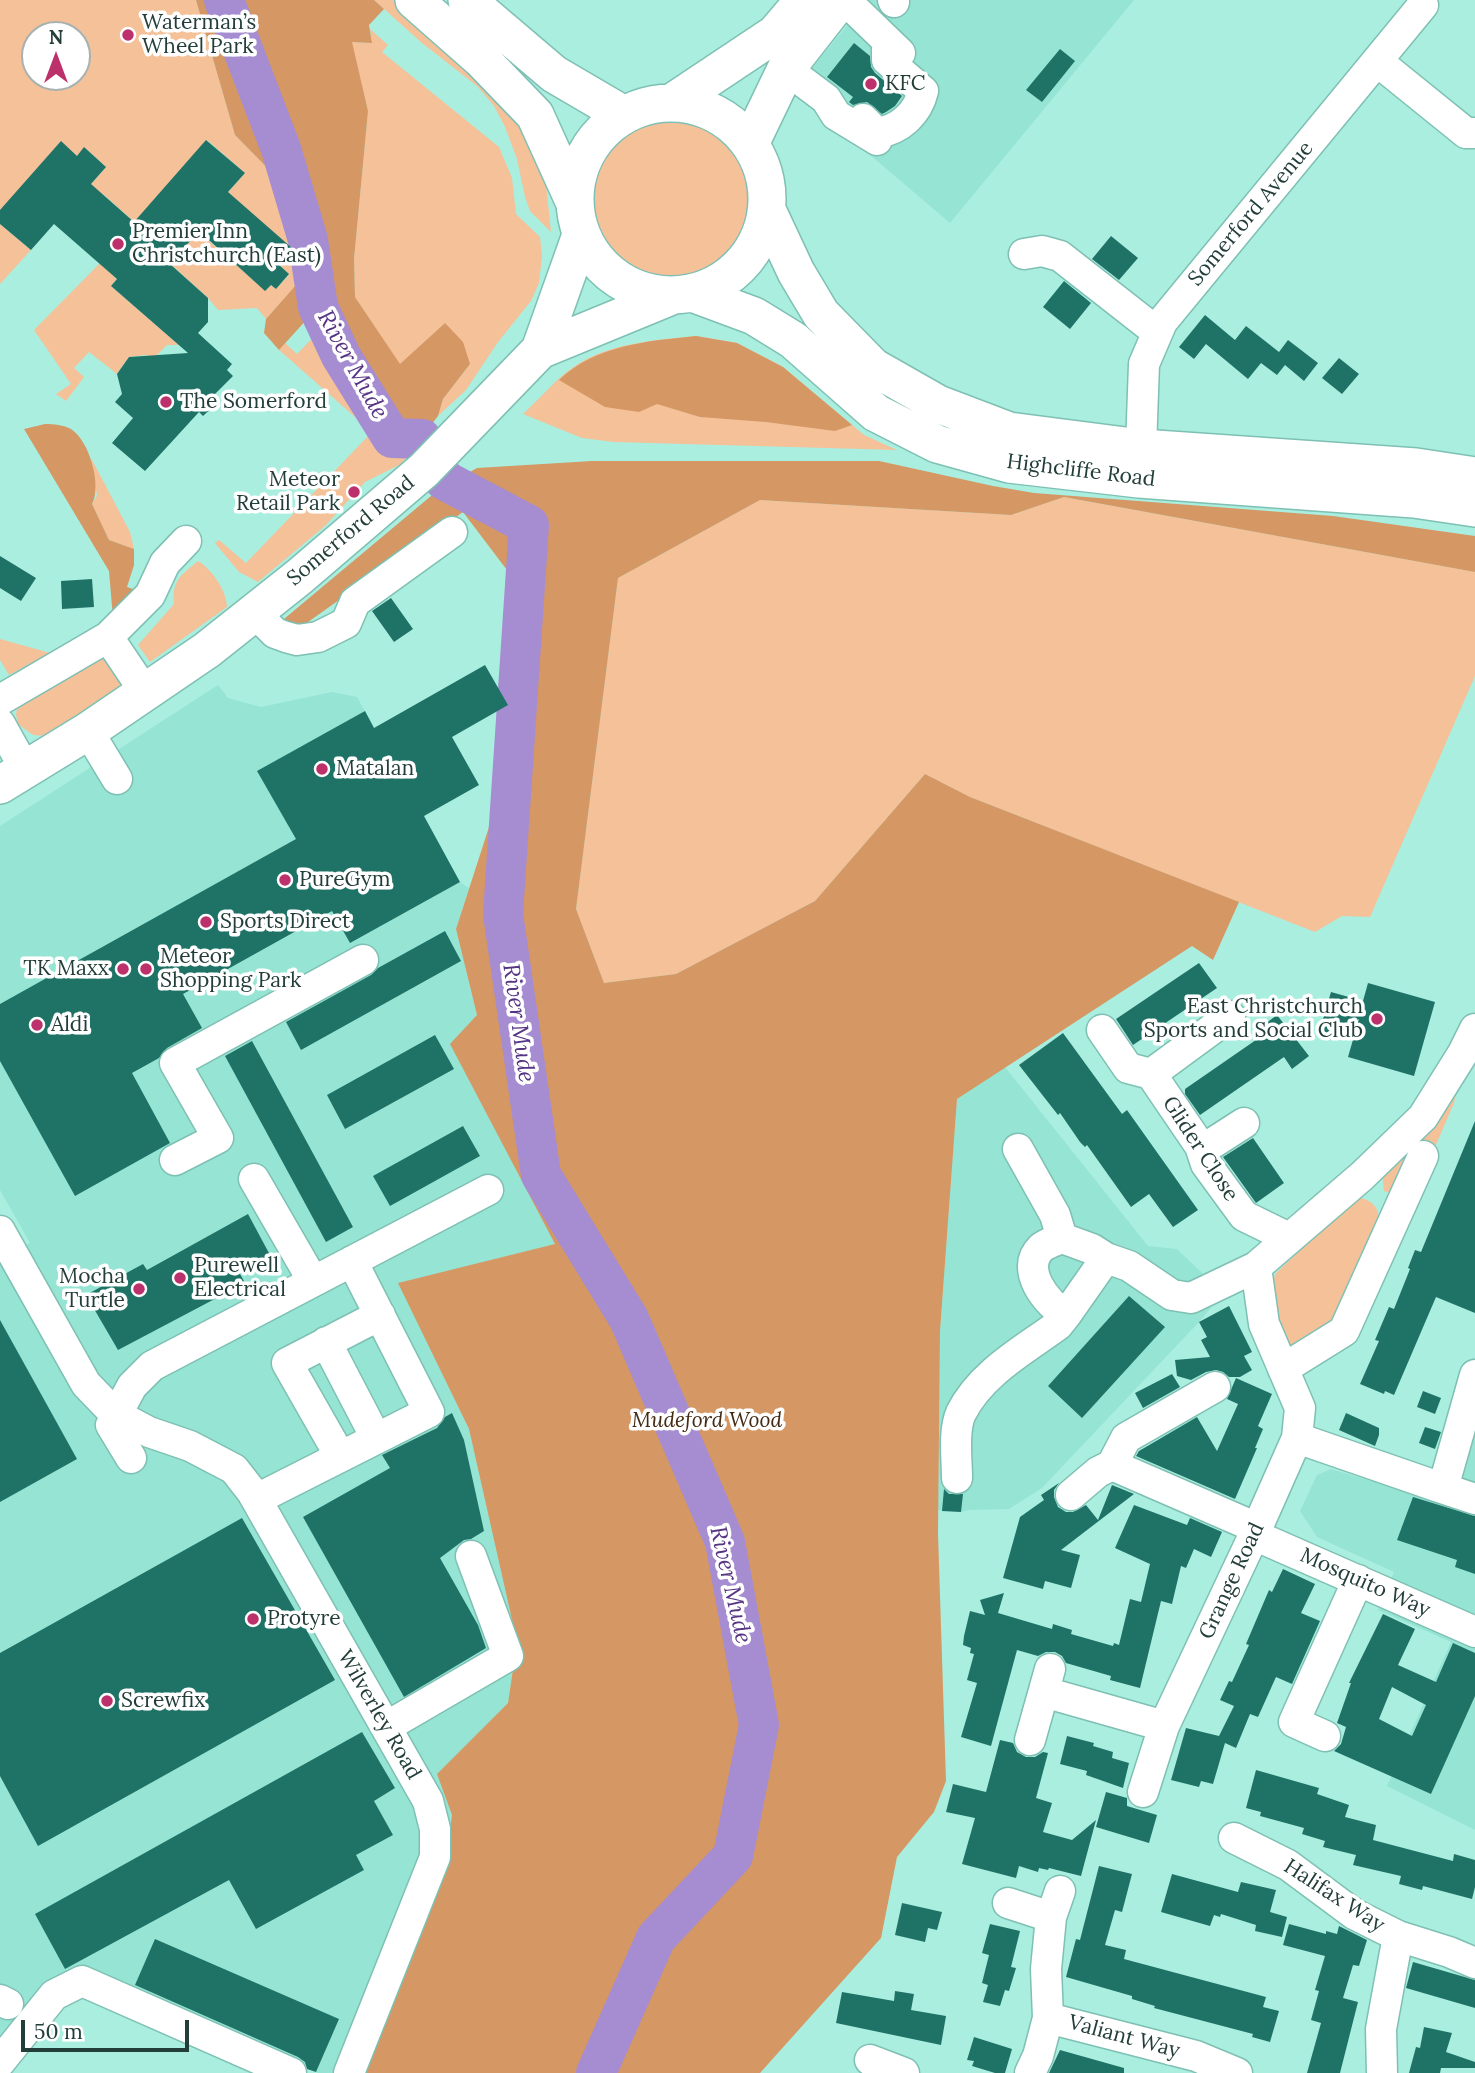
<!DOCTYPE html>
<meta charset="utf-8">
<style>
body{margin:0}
#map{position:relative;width:1475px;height:2073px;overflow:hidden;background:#aaeee0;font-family:Lora,serif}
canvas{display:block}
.north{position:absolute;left:21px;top:21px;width:70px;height:70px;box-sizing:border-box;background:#fff;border:2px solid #a7b2b0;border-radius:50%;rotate:0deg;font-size:19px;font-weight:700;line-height:28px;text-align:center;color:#233e39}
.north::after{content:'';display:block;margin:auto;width:24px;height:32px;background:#bc316b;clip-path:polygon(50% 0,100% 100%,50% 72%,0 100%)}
.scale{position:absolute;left:21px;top:2020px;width:168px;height:32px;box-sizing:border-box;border:4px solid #233e39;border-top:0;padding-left:9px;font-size:21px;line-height:24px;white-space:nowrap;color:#233e39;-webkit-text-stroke:5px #fff;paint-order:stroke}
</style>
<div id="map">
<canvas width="1475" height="2073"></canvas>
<div class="north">N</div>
<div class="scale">50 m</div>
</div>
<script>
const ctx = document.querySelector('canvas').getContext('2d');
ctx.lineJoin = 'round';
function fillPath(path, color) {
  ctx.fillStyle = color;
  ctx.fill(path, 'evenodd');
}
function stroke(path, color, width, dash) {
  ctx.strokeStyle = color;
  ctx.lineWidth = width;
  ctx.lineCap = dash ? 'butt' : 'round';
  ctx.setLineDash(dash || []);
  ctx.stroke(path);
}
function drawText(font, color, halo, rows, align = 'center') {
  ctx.font = font + ' Lora,serif';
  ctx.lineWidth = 7;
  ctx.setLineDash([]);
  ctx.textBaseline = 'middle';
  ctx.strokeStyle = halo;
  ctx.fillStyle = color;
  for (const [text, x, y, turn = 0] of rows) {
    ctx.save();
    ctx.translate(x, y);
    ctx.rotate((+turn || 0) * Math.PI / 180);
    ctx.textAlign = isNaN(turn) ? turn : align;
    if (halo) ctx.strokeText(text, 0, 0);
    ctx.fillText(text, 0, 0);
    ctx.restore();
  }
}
const built = new Path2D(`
 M868,0h266l-184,223 -156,-133z
 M218,685l10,13 33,9 71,-15 25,5 103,185 9,6 -13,41 21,86 -26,30 105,199 -157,39 70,146 48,213 -9,61 -70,71 14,41 -6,45 -84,213h-44l-237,-102 -81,71v-786l30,-13 -30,-53v-364z
 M1005,1067l143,179 29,3 46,44 -24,29 -157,166 -33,21 -40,1 -8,2 -23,-2 2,-179 17,-232z
 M1475,1419v67l-18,-6z
 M1331,1469l144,43v318l-88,-44 64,-144 -73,-32 16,-38 -77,-35 -17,-26 17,-36z`);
const green = new Path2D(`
 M0,0h196l39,135 60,61 17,72 -46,51 -9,-11 -39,2 -10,-12 -54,-49 23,7 35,-40 -4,24 57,50 6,-5 5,4 13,-14 -68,-75 24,-27 -38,-33 -56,97 -48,-43 -18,-3 21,-24 -21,-19 -8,8 -77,54zM35,35h42v42h-42z
 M374,0h25l106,94 41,90 5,48 -21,-21 -5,-14 -8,-38 -12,-32 -11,-21 -17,-20 -55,-43z
 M370,29l18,16 -6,7 117,95 13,31 4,36 24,23 2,19 -3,27 -8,18 -33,41 -32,48 -28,26 5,-17 27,-35 -25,-41 -45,42 -45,-68 -1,-38 14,-148 -17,-69 21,1z
 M588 199a82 82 0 1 1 164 0a82 82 0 1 1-164 0Z
 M0,224l31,26 -31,34z
 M100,263l17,16 -6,7 68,59h-12l-13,13 -8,-3 -17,2 -12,17 -28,-22 -15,16 10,9 -18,24 -10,-7 15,-10 -37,-54z
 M326,324l15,32 51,82 15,18 -6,8 -36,18 -40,44 -67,56 -19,-10 -24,-29 4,-3 27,23 126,-131 -93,-82 6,-7 12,11z
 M696,336l41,7 46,24 81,68 33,15 -283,-8 -32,-4 -59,-24c17,-15 33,-36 52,-48 34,-23 81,-26 121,-30z
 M91,458l39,74 4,17 -25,-9 -17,-36 5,-8z
 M1064,497l411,75v104l-105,241 -28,-1 -27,16 -345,-135 -45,-23 -110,127 -139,73 -72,9 -28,-74 42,-331 142,-78 251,15z
 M198,561c13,7 29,30 29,46l-77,55 -12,-17 36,-41c-2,-24 6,-28 24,-43z
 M0,639l50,14 -41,22 -9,-15z
 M97,657h8l17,22 -5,13 -71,44 -13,-1 -15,-11 -2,-10 2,-11z
 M1457,1089l-3,14 -22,51 -37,40 -11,-3 -2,-17z
 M1357,1197c18,4 22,11 23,28l-39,93 -51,32 -9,-16 -11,-46 6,-15z`);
const forest = new Path2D(`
 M196,0h178l10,9 -15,16 3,18 -20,-1 16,69 -14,148 1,38 45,67 45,-41 18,19 7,22 -27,35 -5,17 -31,40c-36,-44 -64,-97 -89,-149l-39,43 -15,-17 2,-14 46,-52 -17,-71 -60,-61z
 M696,336l41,7 46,24 69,58 -17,6 -69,-9 -66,-5 -43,-13 -18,8 -34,-5 -46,-27c37,-35 88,-39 137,-44z
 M45,424c8,0 19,1 26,5 19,12 31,58 21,75l17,36 25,9v16l-7,22 12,4 -26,27 -4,-47 -85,-142z
 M592,461h287l114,25 41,7 299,23 142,20v36l-411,-75 -53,18 -251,-15 -142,78 -42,331 28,74 72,-9 139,-73 110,-127 45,23 269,105 -26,58 -21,-14 -235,153 -17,232 -2,203 8,247 -12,31 -37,45 -16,81 -121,135h-398l84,-213 6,-45 -15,-41 71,-71 9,-61 -48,-213 -71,-146 157,-39 -105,-200 27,-29 -21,-86 33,-102 20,-115 4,-134 -50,-66 -162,115 -17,-8 153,-128 40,-23z`);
const river = new Path2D(`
 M224,0l57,149 27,91 10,67 23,49 51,82 30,1 22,41 85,45 -26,389 38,261 88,144 96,223 34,183 -26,131 -77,82 -60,135`);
const building = new Path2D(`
 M854,43l16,13 1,11 4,6 27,23 -7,10 -9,6 -4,2 -15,-12 -14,3 -4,-3 4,-5 -26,-20z
 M1060,49l15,12 -33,41 -16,-12z
 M206,140l39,33 -17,19 64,56 -14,16 11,10 -13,15 -5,-4 -6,6 -66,-60 -29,33 38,34v24l-10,11 34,31 -5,6 6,6 -21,21 5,6 -14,13 -4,-4 -54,59 -33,-28 21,-25 -18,-16 7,-8 -5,-20 12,-17 59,-4 -77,-67 6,-7 -63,-55 -23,26 -31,-26v-14l61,-69 16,15 7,-9 22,20 -15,17 43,38z
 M1111,236l27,22 -19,22 -27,-21z
 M1064,281l27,22 -21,26 -27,-22z
 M1205,315l30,25 11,-14 33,26 9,-12 30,23 -14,18 -19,-16 -8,10 -16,-12 -13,16 -42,-35 -12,15 -15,-12z
 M1339,358l20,16 -17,20 -20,-16z
 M0,556l36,22 -15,23 -21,-13z
 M92,579l2,28 -32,2 -1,-28z
 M391,598l22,31 -19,13 -22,-31z
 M485,665l23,40 -56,32 27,48 -55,31 36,66 -110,61 -18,-32 -149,83 19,34 -35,20 -8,10 -27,15 38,70 -95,53 -75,-135v-57l296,-165 -39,-68 108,-60 9,17z
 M445,931l16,30 -160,89 -15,-28 85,-47 7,-7z
 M1199,963l18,25 -84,57 -17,-26z
 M1368,983l67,19 -21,74 -66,-19 11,-38 -28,21 -13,-4 13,-44 32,9z
 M1277,1015l32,41 -17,13 -8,-12 -84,58 -15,-21v-5l81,-56 -5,-6z
 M1063,1033l59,81 5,-4 71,100 -25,17 -24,-33 -18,13 -44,-62 -2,2 -5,-5 -20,-29 -2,2 -39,-50z
 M435,1035l19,34 -109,60 -18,-34z
 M252,1041l101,186 -27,15 -101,-186z
 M1475,1121v192l-39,-16 -42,98 -9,-4 -1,3 -24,-10 19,-43 -4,-1 14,-33 5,2 16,-40 -2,-1 7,-18 6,2z
 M463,1126l17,30 -90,50 -17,-30z
 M1253,1138l31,45 -28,20 -33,-46z
 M248,1214l22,41 -31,17 6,11 -127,67 -32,-55 57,-31 4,6z
 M1129,1296l36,31 -83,91 -34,-32z
 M1229,1306l23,46 -8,4 8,14 -12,7h-11l-6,-5 -7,-2 -10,2 -15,8 -14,-4 -2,-16 35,-3 -9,-17 6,-3 -8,-15z
 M0,1320l77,139 -77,43z
 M1172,1374l8,13 -37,21 -8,-15z
 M1236,1378l36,16 -14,32 5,3 -8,19h2l-22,51 -99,-43 3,-5 58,-34 20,34 21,-47 -11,-5z
 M1423,1391l18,7 -6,16 -18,-7z
 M452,1413l12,27 20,91 -13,8 -7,1 -24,18 38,67 8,23 -82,49 -101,-180 87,-49 -8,-13 55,-27 8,-11z
 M1346,1413l33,15v7l-4,11 -36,-16z
 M1425,1427l16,5 -6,17 -16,-6z
 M1059,1483l-5,7v7l4,10 8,5h7l13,-7 12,15 14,-35 22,9 -73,56 19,5 -9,33 -26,-7 -2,8 -40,-11 17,-61 24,-17 -3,-5z
 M944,1489l5,5h14l-2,18 -19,-1z
 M1413,1497l62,19v58l-20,-7 2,-7 -60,-20z
 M1134,1505l53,20 3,-7 32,14 -11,25 -17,-8 -8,19 -5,-2 -9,38 -11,-3 -21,87 -30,-8 1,-4 -45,-13 -4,-7 -7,-4h-9l-8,4 -21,-6 -26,96 -30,-9 16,-54 -10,-3 7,-26 -4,-1 1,-5 -8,-3 1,-9 6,-25 15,4 -5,-15 24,-7 -6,20 54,16 1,-5 19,6 -1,4 42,12 1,-3 5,2 11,-46 11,3 9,-38 -35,-16z
 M242,1518l93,162 -297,166 -38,-70v-123z
 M1283,1569l32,15 -14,29 19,8 -28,63 -16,-7 -18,40 -8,-3 -14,34 -11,-5 -12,41 -12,-3 -2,6 -28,-7 15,-52 33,8 15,-30 -14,-6 9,-19 3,1 17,-37 -3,-1 23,-54 3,2z
 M1383,1614l32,15 -17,36 38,17 17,-39 22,10v43l-44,98 -97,-43 7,-7 5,-17 -9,-4 14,-40h-2zM1392,1687l34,18 -14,31 -33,-17z
 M362,1732l33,56 -21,13 19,34 -37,20 8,15 -108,59 -27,-49 -164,89 -30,-55z
 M1067,1736l27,7 -1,3 20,6 -1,6 17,5 -6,25 -37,-13 1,-4 -27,-7z
 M1000,1740l13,3 4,9 9,5h9l8,-5 5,1 -12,45 16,5 -9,29 29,8 24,-20 -15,56 -32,-8 -1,2 -9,-2 -1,4 -19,-6 -3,12 -54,-14 13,-46 -29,-6 7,-28 33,8z
 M1256,1770l63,18 -2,6 32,11 -4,12 31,8 -3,15 80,21 1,-7 21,6v27l-3,12 -49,-13 -1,4 -23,-6 2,-8 -48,-11 3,-10 -33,-8 2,-6 -23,-7 2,-6 -44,-12 1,-4 -15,-4z
 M1106,1792l21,6v8l30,9 -8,28 -53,-16z
 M1099,1866l33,8 -10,38 -7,-2 -10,35 21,5 -2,9 142,38 -3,10 16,4 -9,31 -18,-5 1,-3 -99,-26 1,-2 -23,-7v-3l-66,-19 10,-38 4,1z
 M1172,1874l66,18 3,-10 35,8 -6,22 17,5 -5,20 -27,-6 1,-6 -35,-11 -1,3 -6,-2 -4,11 -49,-14z
 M902,1903l40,9 -5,18 -9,-2 -3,14 -30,-7z
 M990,1924l30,7 -9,36 5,1 -7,23 -4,-1 -5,16 -17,-4 5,-17 -6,-2 7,-28 -7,-2z
 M1289,1924l37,10v-3l11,3 2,-8 28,14 -8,26 -6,-1 -10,33 15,4 -18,71h-33l14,-50 -10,-3 8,-29 -4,-1 10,-34 -42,-11z
 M155,1939l184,80 -23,53 -9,-3 -2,-7 -7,-5 -163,-72z
 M1413,1962l62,18v28l-69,-20z
 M895,1991l19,3 -3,16 35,6 -5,29 -105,-22 6,-31 52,9z
 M1424,2027l28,6 -6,19 29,10v6h-34l-1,5h-31l7,-26 4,1z
 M974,2037l38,12 -7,24h-10l-23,-7 2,-5 -7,-1z
 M1060,2050l64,18v5h-75z`);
const minor = new Path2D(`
 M845,0l55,53
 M893,0l1,2
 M1377,61l89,72h9
 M786,69l40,30 10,16 41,25
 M863,119l14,14c23,-3 41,-20 46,-42l-36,-31v-19
 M1024,254l18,-3 18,5 97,76
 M1141,448l3,-84 18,-42 261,-317
 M253,611l22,22 11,4 11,3 21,-3 28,-14 9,-21 97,-70
 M108,637l37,55
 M0,700l108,-63 42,-42 15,-32 21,-22
 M0,724l25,45
 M88,731l29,48
 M1102,1030l26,38 23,6 49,72 6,18 38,52 45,22
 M1151,1074l79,-58
 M1018,1149l37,66 7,23
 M1202,1150l42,-27
 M175,1160l43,-22 -43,-75 188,-103
 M254,1179l59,102
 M0,1231l86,153 29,30 34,18 41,14 44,23 18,23 176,309 7,28v28l-86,216
 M1106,1258l-40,57c-19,-11 -47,-46 -25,-67 6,-5 14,-7 21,-10l30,11 14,9 23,8 43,29 19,3 65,-31
 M326,1342l50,96
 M1283,1369l61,-38 79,-175
 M1297,1438l139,48 9,-5 30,-106
 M340,1456l-53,-93 93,-48
 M131,1458l-20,-33 21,-39 20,-20 336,-176
 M1112,1465l14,-27 89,-51
 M957,1478c0,-19 -4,-47 4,-65 20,-40 63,-63 97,-88l8,-10
 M1436,1486l39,13
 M1071,1495l27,-23 14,-7 145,63
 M257,1499l172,-87 -77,-151
 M1254,1535l221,97
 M1044,1692l120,34
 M386,1727l122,-71 -37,-100
 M1325,1736l-31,-14 64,-142
 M1030,1740l20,-71
 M1143,1792l21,-66 90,-191 43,-97 3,-30 -36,-84 -8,-57 106,-91 61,-59 40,-64 12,-24
 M1234,1838l54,27 66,49 44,22 51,16 26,11
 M1008,1903l43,14
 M0,2000l8,4
 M1048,2018l148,38 41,17
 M870,2060l34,13
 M0,2062l54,-67 28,-14 209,92
 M1030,2073l8,-17 10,-38 -2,-49 5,-52 9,-26
 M1382,2073l-1,-44 17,-93`);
const major = new Path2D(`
 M414,0l67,59 54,56 39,86
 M467,0l87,74 70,41
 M673,102l102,-68 29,-34
 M575 199a96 96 0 1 1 192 0a96 96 0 1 1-192 0Z
 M750,144l36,-75 54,-69
 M767,210l29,62 25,42 52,53 65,37 71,27 132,17 275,19 59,9
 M692,293l62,23 39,24 83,73 61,31 72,20 130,15 275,20 61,9
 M540,350l134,-55
 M0,785l88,-54 119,-81 92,-73 125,-107 116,-120 41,-115`);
const markers = [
 [128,35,7,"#bc316b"],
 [871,84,7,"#bc316b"],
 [118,244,7,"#bc316b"],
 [166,402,7,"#bc316b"],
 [354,492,7,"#bc316b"],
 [322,769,7,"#bc316b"],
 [285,880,7,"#bc316b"],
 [206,922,7,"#bc316b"],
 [123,969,7,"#bc316b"],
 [146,969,7,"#bc316b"],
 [1377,1019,7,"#bc316b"],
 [37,1025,7,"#bc316b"],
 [180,1278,7,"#bc316b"],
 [139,1289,7,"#bc316b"],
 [253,1619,7,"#bc316b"],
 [107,1701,7,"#bc316b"]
];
const poiNames = [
 ["Waterman’s",142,23],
 ["Wheel Park",142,47],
 ["KFC",885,84],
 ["Premier Inn",132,232],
 ["Christchurch (East)",132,256],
 ["The Somerford",180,402],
 ["Meteor",340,480,"right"],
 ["Retail Park",340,504,"right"],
 ["Matalan",336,769],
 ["PureGym",299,880],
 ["Sports Direct",220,922],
 ["Meteor",160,957],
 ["Shopping Park",160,981],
 ["TK Maxx",109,969,"right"],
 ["East Christchurch",1363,1007,"right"],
 ["Sports and Social Club",1363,1031,"right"],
 ["Aldi",51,1025],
 ["Purewell",194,1266],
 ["Electrical",194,1290],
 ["Mocha",125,1277,"right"],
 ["Turtle",125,1301,"right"],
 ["Protyre",267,1619],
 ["Screwfix",121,1701]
];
const streetNames = [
 ["Somerford Avenue",1251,214,-50],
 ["Highcliffe Road",1081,471,7],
 ["Somerford Road",351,531,-40],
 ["Glider Close",1200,1149,57],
 ["Grange Road",1232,1581,-65],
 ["Mosquito Way",1365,1583,24],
 ["Wilverley Road",379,1715,60],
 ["Halifax Way",1334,1896,33],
 ["Valiant Way",1124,2037,15]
];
const parkNames = [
 ["Mudeford Wood",707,1421]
];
const waterNames = [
 ["River Mude",352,365,61],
 ["River Mude",518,1023,82],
 ["River Mude",730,1585,77]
];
fillPath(built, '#96e4d4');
fillPath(green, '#f4c199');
fillPath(forest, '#d59763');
stroke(river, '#a68dd1', 40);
fillPath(building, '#1f7366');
stroke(minor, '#7ec0b3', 33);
stroke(major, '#7ec0b3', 40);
stroke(minor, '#fff', 30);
stroke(major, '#fff', 37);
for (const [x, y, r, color] of markers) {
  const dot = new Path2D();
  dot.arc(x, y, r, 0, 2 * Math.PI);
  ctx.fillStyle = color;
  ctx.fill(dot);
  stroke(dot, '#fff', 2.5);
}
drawText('21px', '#233e39', '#fff', poiNames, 'left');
drawText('21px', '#233e39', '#fff', streetNames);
drawText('italic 21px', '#442a13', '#fff', parkNames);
drawText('italic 23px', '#563484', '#fff', waterNames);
</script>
